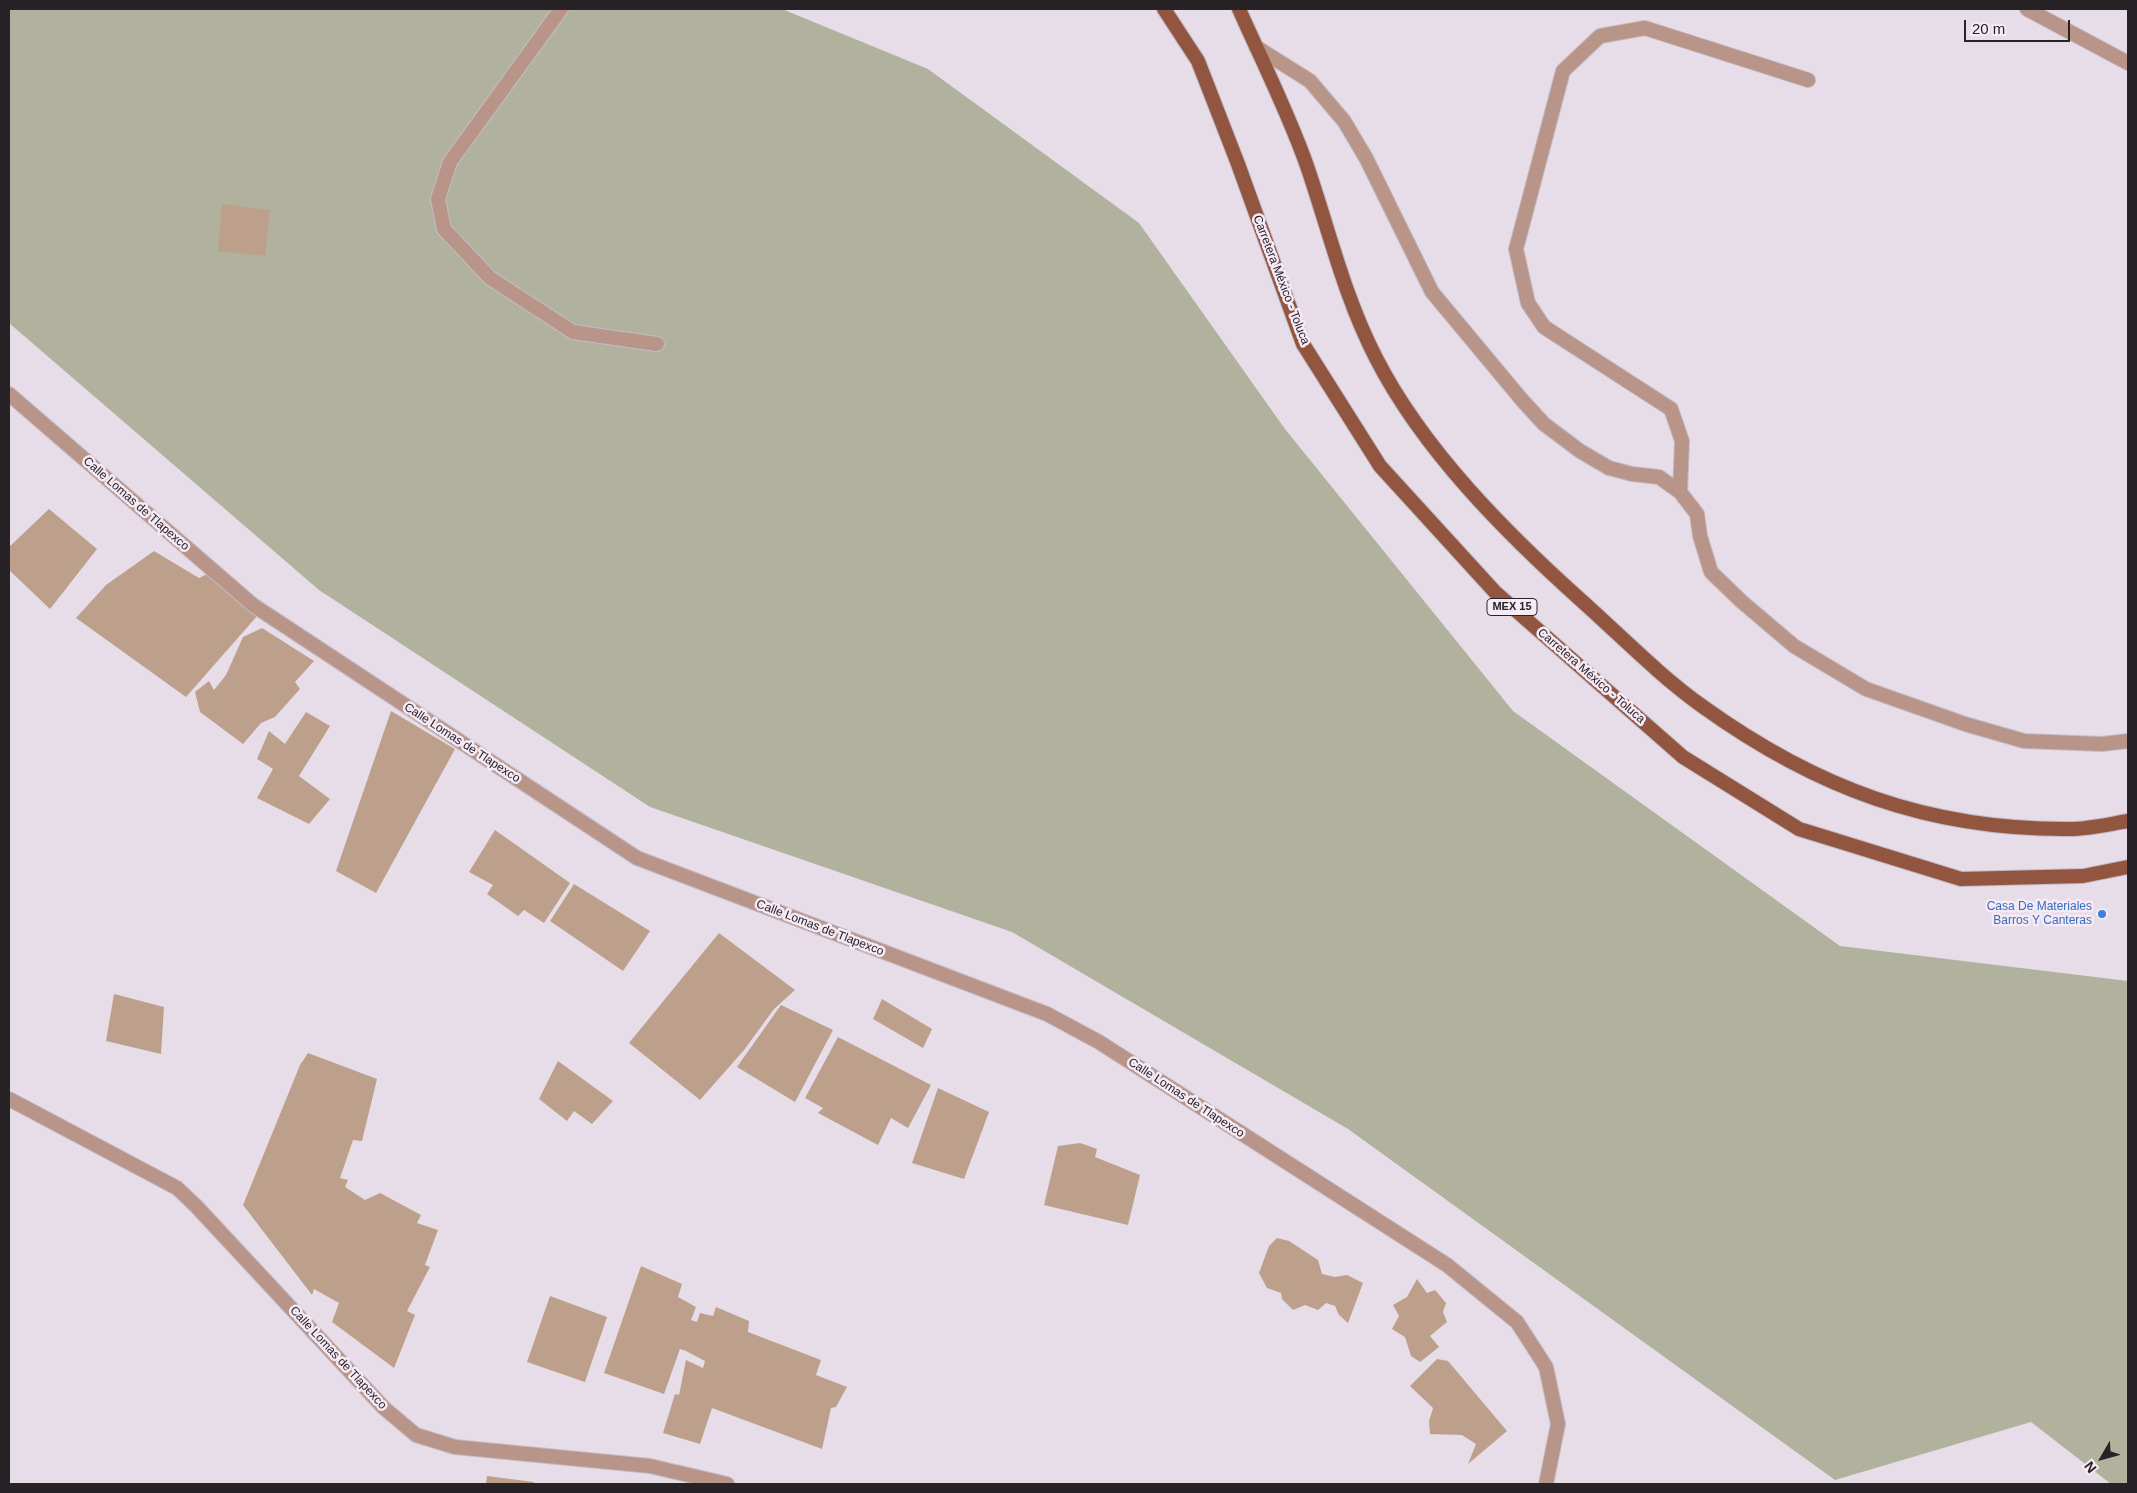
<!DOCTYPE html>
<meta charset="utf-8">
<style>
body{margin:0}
#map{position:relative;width:2137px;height:1493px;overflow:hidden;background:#e7dde8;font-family:Arial,sans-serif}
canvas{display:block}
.frame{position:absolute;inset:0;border:10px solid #262226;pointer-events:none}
.north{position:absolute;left:2077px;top:1433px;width:50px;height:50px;-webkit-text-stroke:4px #f5eaf5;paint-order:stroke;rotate:232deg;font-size:14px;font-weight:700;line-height:20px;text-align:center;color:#262226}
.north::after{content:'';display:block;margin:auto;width:18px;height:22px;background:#262226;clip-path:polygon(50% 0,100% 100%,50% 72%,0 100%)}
.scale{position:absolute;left:1964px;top:20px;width:106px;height:22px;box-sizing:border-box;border:2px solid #262226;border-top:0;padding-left:6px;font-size:15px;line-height:18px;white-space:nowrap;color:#262226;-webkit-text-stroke:4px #f5eaf5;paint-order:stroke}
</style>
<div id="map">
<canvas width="2137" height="1493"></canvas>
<div class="frame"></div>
<div class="north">N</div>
<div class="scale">20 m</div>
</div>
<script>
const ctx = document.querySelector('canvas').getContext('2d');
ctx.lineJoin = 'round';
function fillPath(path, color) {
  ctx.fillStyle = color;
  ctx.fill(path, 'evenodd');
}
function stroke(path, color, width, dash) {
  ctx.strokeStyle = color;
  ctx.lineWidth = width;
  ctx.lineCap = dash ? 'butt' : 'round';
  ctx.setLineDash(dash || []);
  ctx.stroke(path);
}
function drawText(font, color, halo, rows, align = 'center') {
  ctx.font = font + ' Arial,sans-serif';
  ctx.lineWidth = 5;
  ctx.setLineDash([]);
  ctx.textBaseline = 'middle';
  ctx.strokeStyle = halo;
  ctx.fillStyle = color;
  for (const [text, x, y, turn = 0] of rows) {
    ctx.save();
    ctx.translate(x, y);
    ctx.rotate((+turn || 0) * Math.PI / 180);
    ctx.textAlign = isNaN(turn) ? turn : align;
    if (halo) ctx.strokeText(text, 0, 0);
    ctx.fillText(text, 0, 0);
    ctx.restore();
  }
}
const green = new Path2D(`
 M9,9h773l146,60 211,154 146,206 228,282 327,235 288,35v503h-17l-80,-62 -196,58 -487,-351 -336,-197 -362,-125 -331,-217 -310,-267z`);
const building = new Path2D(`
 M222,204l48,6 -5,46 -47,-5z
 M49,509l48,40 -47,60 -41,-39v-23z
 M154,551l45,27 8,-4 51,41 -72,82 -110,-79 30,-33z
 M262,628l52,33 -19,21 5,7 -25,28 -14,6 -18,21 -43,-32 -5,-20 14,-11 5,9 12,-15 17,-38z
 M391,711l64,38 -79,144 -40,-22z
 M306,712l24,14 -31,50 31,23 -21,25 -52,-26 16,-29 -16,-10 12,-28 16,13z
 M495,830l75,53 -26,40 -20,-13 -6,6 -31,-22 6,-9 -24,-13z
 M574,884l76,47 -27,40 -73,-50z
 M719,933l76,57 -21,19 -30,41 -44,50 -71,-57z
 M114,994l50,13 -3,47 -55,-13z
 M882,999l50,30 -9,19 -50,-29z
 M781,1005l52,25 -38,72 -58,-35z
 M838,1037l93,48 -23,43 -17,-10 -13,27 -60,-32 5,-5 -18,-10z
 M308,1053l69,26 -15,62 -9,-1 -13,38 8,2 -3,7 20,13 15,-7 41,22 -4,8 21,7 -13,35 5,2 -23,44 8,4 -21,53 -62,-46 7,-19 -25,-14 -2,6 -69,-90 57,-140z
 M558,1061l55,40 -21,23 -18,-13 -7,10 -28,-22z
 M938,1088l51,24 -25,67 -52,-16z
 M1080,1143l17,6 -2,8 45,18 -12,50 -84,-20 14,-59z
 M1277,1238l12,3 29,19 4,14 13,3 12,-2 16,8 -15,40 -9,-8 -4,-9 -9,-3 -8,7 -13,-5 -12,5 -11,-11 -1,-6 -14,-5 -8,-15 10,-27z
 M641,1266l41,18 -4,13 18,10 -5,13 6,2 3,-9 13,3 3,-9 33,14 -1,11 73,28 -5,15 31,12 -11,20 -5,1 -9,41 -110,-41 -12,36 -37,-11 12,-39 4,1 7,-35 17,8 2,-7 -19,-10 -6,-2 -16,45 -60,-21z
 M1417,1279l10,14 8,-3 11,13 -3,9 4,10 -17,14 9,11 -19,15 -9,-6 -6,-19 -13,-8 7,-13 -6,-11 14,-8z
 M550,1296l57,21 -22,65 -58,-20z
 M1437,1359l11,2 59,70 -39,33 8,-20 -14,-9 -32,-1 -1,-13 4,-13 -23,-22z
 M487,1476l47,6v2h-48z`);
const service = new Path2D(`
 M561,9l-111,153 -12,37 6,30 46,49 83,54 84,12
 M1256,47l54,34 34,40 22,37 66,134 90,108 22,24 36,27 29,17 23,6 27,3 21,15 17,22 3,22 11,36 30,29 53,45 72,43 99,35 59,17 78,3 26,-3
 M1680,492l2,-51 -11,-32 -127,-82 -16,-24 -12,-54 47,-178 37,-35 45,-8 163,52`);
const minor = new Path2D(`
 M2027,9l101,54
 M9,394l244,211 384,253 410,156 52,28 348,223 70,57 29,45 12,57 -12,60
 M9,1099l168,89 19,18 188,202 32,27 39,12 195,19 77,18`);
const primary = new Path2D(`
 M1164,9l34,52 40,103 65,180 77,122 115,126 188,165 116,72 162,50 122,-3 45,-9
 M1239,9c23,52 49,103 68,157 22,64 37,130 69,192 47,92 130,175 207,244 39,35 77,74 119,104 114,82 226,124 368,123 19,0 39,-5 58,-8`);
const markers = [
 [2102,914,5,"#3f7fe0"]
];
const shields = [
 [1512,607,50]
];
const shieldNames = [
 ["MEX 15",1512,607]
];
const streetNames = [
 ["Carretera México - Toluca",1281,280,69],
 ["Calle Lomas de Tlapexco",136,504,41],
 ["Carretera México - Toluca",1591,676,41],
 ["Calle Lomas de Tlapexco",462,743,33],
 ["Calle Lomas de Tlapexco",820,928,21],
 ["Calle Lomas de Tlapexco",1186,1098,33],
 ["Calle Lomas de Tlapexco",338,1358,47]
];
const shopNames = [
 ["Casa De Materiales",2092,907],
 ["Barros Y Canteras",2092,921]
];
fillPath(green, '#b1b29d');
fillPath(building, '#bda08c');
stroke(service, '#c4bbc5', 16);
stroke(minor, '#c4bbc5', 16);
stroke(primary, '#c4bbc5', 16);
stroke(service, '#b99589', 14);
stroke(minor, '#b99589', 14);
stroke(primary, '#925540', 14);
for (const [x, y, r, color] of markers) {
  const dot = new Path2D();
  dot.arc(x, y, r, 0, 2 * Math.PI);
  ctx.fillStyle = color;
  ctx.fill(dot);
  stroke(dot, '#f5eaf5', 2);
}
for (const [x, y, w] of shields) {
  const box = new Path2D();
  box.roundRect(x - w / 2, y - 8.5, w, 17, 4);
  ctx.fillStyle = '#f5eaf5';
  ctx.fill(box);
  stroke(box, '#262226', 1);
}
drawText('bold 11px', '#262226', null, shieldNames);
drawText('12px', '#262226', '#f5eaf5', streetNames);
drawText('12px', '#366cbe', '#f5eaf5', shopNames, 'right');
</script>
